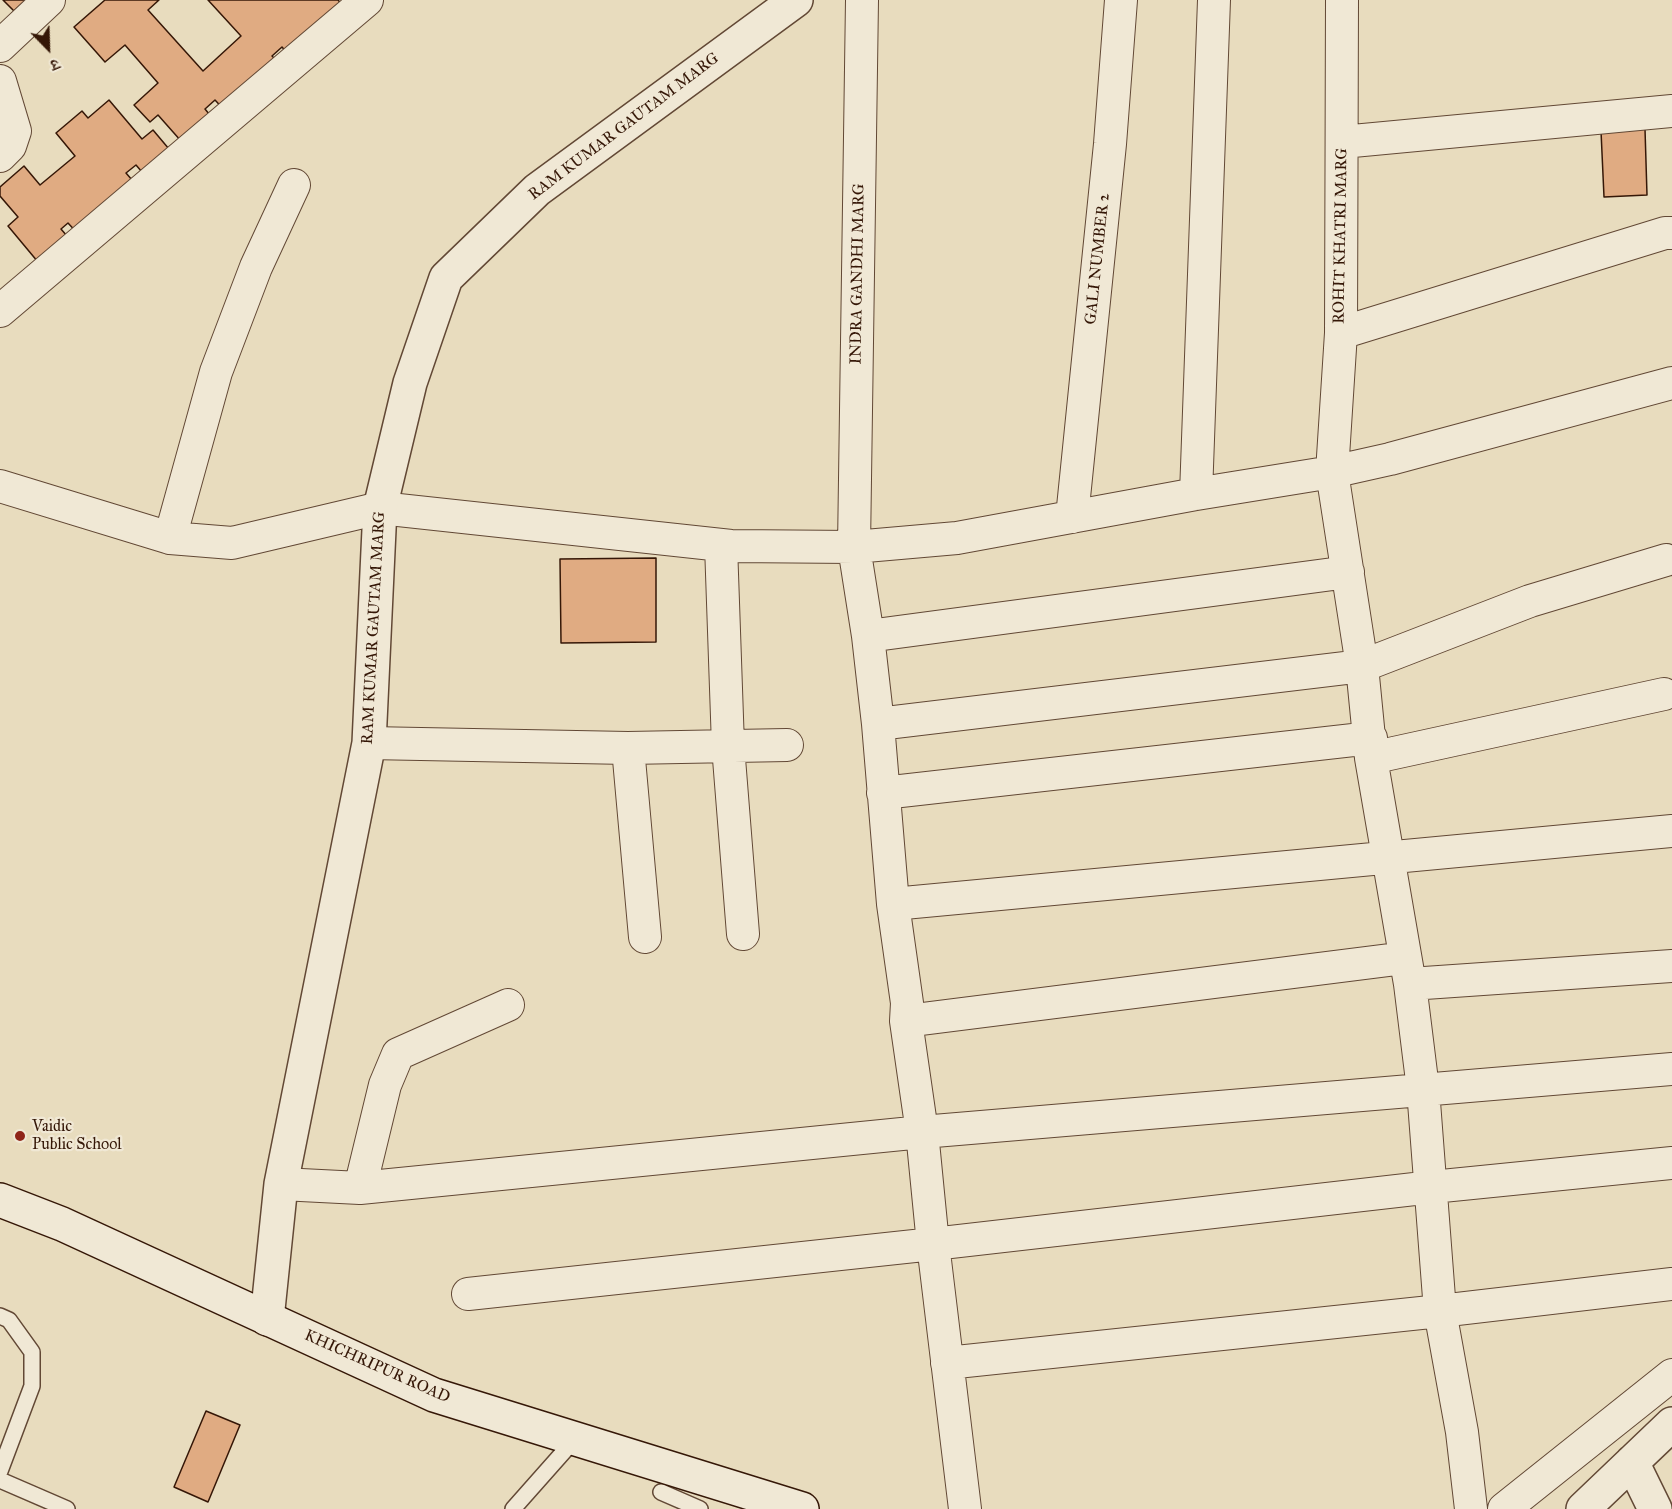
<!DOCTYPE html>
<meta charset="utf-8">
<style>
body{margin:0}
#map{position:relative;width:1672px;height:1509px;overflow:hidden;background:#e8dcbe;font-family:"IM FELL Great Primer","Noto Serif Devanagari",serif}
canvas{display:block}
.north{position:absolute;left:18px;top:18px;width:60px;height:60px;-webkit-text-stroke:4px #f0e8d5;paint-order:stroke;rotate:157deg;font-size:16px;font-weight:700;line-height:24px;text-align:center;color:#351707}
.north::after{content:'';display:block;margin:auto;width:21px;height:27px;background:#351707;clip-path:polygon(50% 0,100% 100%,50% 72%,0 100%)}
</style>
<div id="map">
<canvas width="1672" height="1509"></canvas>
<div class="north">उ</div>
</div>
<script>
const ctx = document.querySelector('canvas').getContext('2d');
ctx.lineJoin = 'round';
function fillPath(path, color) {
  ctx.fillStyle = color;
  ctx.fill(path, 'evenodd');
}
function stroke(path, color, width, dash) {
  ctx.strokeStyle = color;
  ctx.lineWidth = width;
  ctx.lineCap = dash ? 'butt' : 'round';
  ctx.setLineDash(dash || []);
  ctx.stroke(path);
}
function drawText(font, color, halo, rows, align = 'center') {
  ctx.font = font + ' "IM FELL Great Primer",serif';
  ctx.lineWidth = 4.5;
  ctx.setLineDash([]);
  ctx.textBaseline = 'middle';
  ctx.strokeStyle = halo;
  ctx.fillStyle = color;
  for (const [text, x, y, turn = 0] of rows) {
    ctx.save();
    ctx.translate(x, y);
    ctx.rotate((+turn || 0) * Math.PI / 180);
    ctx.textAlign = isNaN(turn) ? turn : align;
    if (halo) ctx.strokeText(text, 0, 0);
    ctx.fillText(text, 0, 0);
    ctx.restore();
  }
}
const building = new Path2D(`
 M3,0h23l-12,11z
 M105,0h54l-11,10 55,61 38,-35 -33,-36h130l9,10 -55,49 -10,-12 -10,9 11,11 -54,48 -14,-15 -10,9 13,16 -29,25 -31,-35 -8,7 -16,-17 24,-22 -33,-38 -20,17 -31,-35z
 M109,100l33,39 11,-9 16,19 -21,30 -12,-14 -10,8 13,15 -58,49 -13,-14 -7,6 12,14 -30,25 -35,-42 10,-9 -18,-21v-9l24,-21 16,19 35,-29 -19,-23 26,-22 6,7z
 M1645,129l2,66 -43,2 -3,-66z
 M656,558v84l-95,1 -1,-84z
 M206,1411l34,14 -32,77 -34,-15z`);
const service = new Path2D(`
 M0,1316l9,4 23,32v34l-32,85
 M0,1480l67,29
 M661,1492l39,17
 M513,1509l62,-70`);
const minor = new Path2D(`
 M862,0l-8,547 14,89 10,88 15,180 14,99 -1,18 16,111 11,112 32,265
 M1342,0l-1,333 -9,139 30,194 9,92 39,226 13,105 17,222 22,121 9,77
 M0,46l49,-46
 M0,81l15,50 -5,15 -10,10
 M1342,142l330,-31
 M0,311l367,-311
 M1341,333l324,-100h7
 M0,486l170,52 62,5 148,-35 351,38 123,1 103,-9 239,-44 136,-22 58,-13 282,-76
 M1196,494l18,-494
 M1072,517l38,-373 11,-144
 M170,538l46,-166 40,-105 38,-82
 M721,545l7,201 15,188
 M868,636l480,-64
 M878,724l484,-58 168,-65 136,-41
 M369,743l259,5 159,-3
 M628,748l17,189
 M1371,758l293,-64
 M883,793l488,-55
 M893,904l779,-73
 M1410,984l262,-18
 M906,1021l499,-63
 M281,1184l79,4 562,-56 750,-63
 M360,1188l25,-103 13,-31 110,-49
 M468,1294l465,-50 499,-57 240,-24
 M947,1363l493,-52 232,-27
 M1504,1509l168,-134`);
const tertiary = new Path2D(`
 M267,1319l14,-135 88,-441 11,-235 30,-125 36,-105 91,-88 259,-190
 M1632,1462l23,47
 M1583,1509l89,-85`);
const secondary = new Path2D(`
 M0,1200l62,24 372,171 368,114`);
const markers = [
 [20,1136,6,"#8f2418"]
];
const streetNames = [
 ["RAM KUMAR GAUTAM MARG",624,127,-37],
 ["ROHIT KHATRI MARG",1341,236,-89],
 ["GALI NUMBER 2",1098,259,-84],
 ["INDRA GANDHI MARG",858,274,-89],
 ["RAM KUMAR GAUTAM MARG",374,628,-87],
 ["KHICHRIPUR ROAD",377,1367,24]
];
const poiNames = [
 ["Vaidic",32,1127],
 ["Public School",32,1145]
];
fillPath(building, '#e0ab82');
stroke(building, '#351707', 1.5);
stroke(service, '#624835', 18);
stroke(minor, '#624835', 34);
stroke(tertiary, '#624835', 36);
stroke(secondary, '#351707', 36);
stroke(service, '#f0e8d5', 15);
stroke(minor, '#f0e8d5', 32);
stroke(tertiary, '#f0e8d5', 33);
stroke(secondary, '#f0e8d5', 33);
for (const [x, y, r, color] of markers) {
  const dot = new Path2D();
  dot.arc(x, y, r, 0, 2 * Math.PI);
  ctx.fillStyle = color;
  ctx.fill(dot);
  stroke(dot, '#f0e8d5', 2);
}
drawText('16px', '#351707', '#f0e8d5', streetNames);
drawText('16px', '#351707', '#f0e8d5', poiNames, 'left');
</script>
